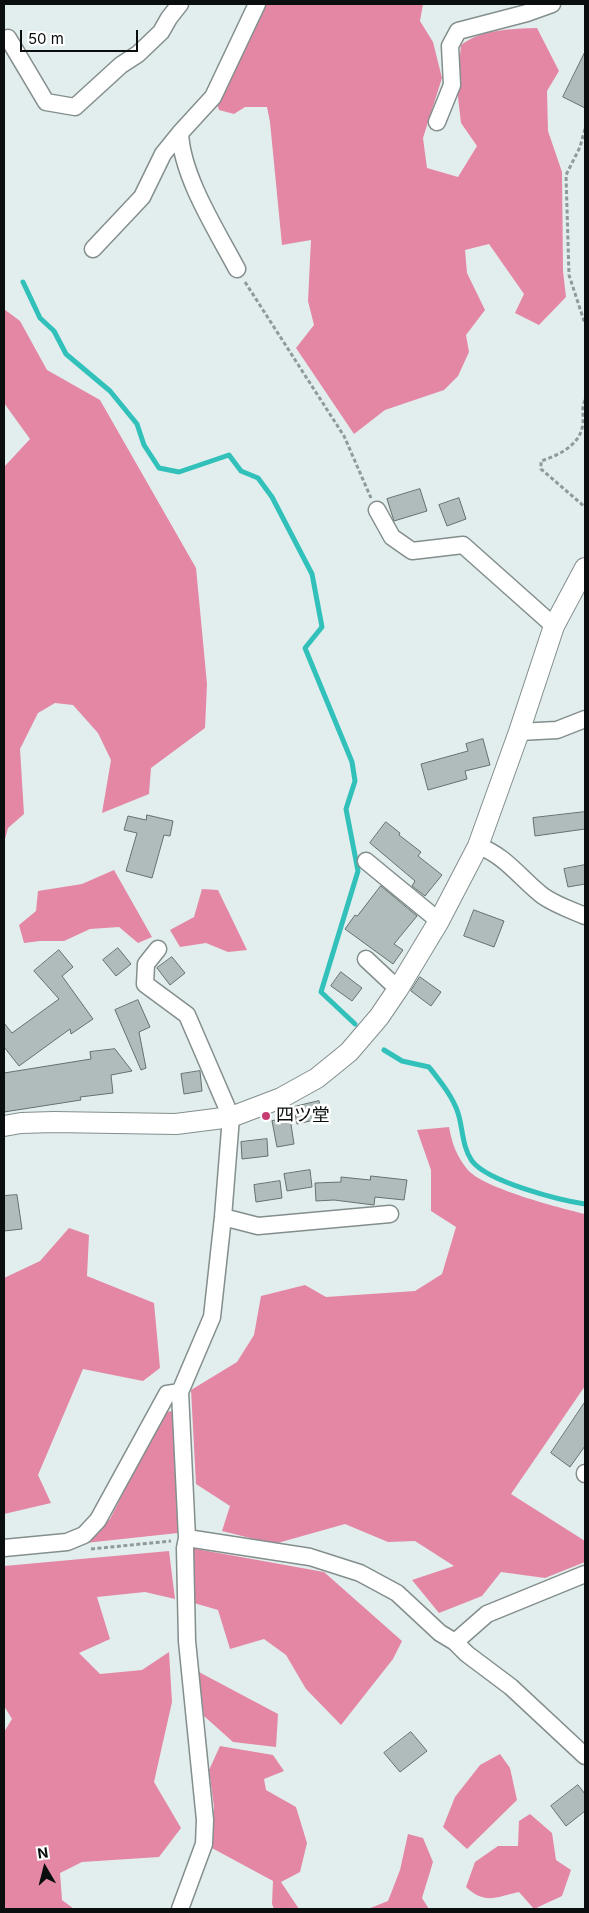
<!DOCTYPE html>
<meta charset="utf-8">
<style>
body{margin:0}
#map{position:relative;width:589px;height:1913px;overflow:hidden;background:#e2eeed;font-family:Inter,sans-serif}
canvas{display:block}
.frame{position:absolute;inset:0;border:5px solid #0a0e0e;pointer-events:none}
.north{position:absolute;left:20px;top:1843px;width:50px;height:50px;-webkit-text-stroke:4px #fff;paint-order:stroke;rotate:352deg;font-size:14px;font-weight:700;line-height:20px;text-align:center;color:#0a0e0e}
.north::after{content:'';display:block;margin:auto;width:18px;height:22px;background:#0a0e0e;clip-path:polygon(50% 0,100% 100%,50% 72%,0 100%)}
.scale{position:absolute;left:20px;top:30px;width:118px;height:22px;box-sizing:border-box;border:2px solid #0a0e0e;border-top:0;padding-left:6px;font-size:15px;line-height:18px;white-space:nowrap;color:#0a0e0e;-webkit-text-stroke:4px #fff;paint-order:stroke}
</style>
<div id="map">
<canvas width="589" height="1913"></canvas>
<div class="frame"></div>
<div class="north">N</div>
<div class="scale">50 m</div>
</div>
<script>
const ctx = document.querySelector('canvas').getContext('2d');
ctx.lineJoin = 'round';
function fillPath(path, color) {
  ctx.fillStyle = color;
  ctx.fill(path, 'evenodd');
}
function stroke(path, color, width, dash) {
  ctx.strokeStyle = color;
  ctx.lineWidth = width;
  ctx.lineCap = dash ? 'butt' : 'round';
  ctx.setLineDash(dash || []);
  ctx.stroke(path);
}
function drawText(font, color, halo, rows, align = 'center') {
  ctx.font = font + ' Inter,"Noto Sans JP",sans-serif';
  ctx.lineWidth = 5;
  ctx.setLineDash([]);
  ctx.textBaseline = 'middle';
  ctx.strokeStyle = halo;
  ctx.fillStyle = color;
  for (const [text, x, y, turn = 0] of rows) {
    ctx.save();
    ctx.translate(x, y);
    ctx.rotate((+turn || 0) * Math.PI / 180);
    ctx.textAlign = isNaN(turn) ? turn : align;
    if (halo) ctx.strokeText(text, 0, 0);
    ctx.fillText(text, 0, 0);
    ctx.restore();
  }
}
const forest = new Path2D(`
 M260,4h163l-3,17 13,21 9,36 -19,60 4,30 31,9 19,-31 -16,-23 -4,-34 4,-44c21,-16 50,-16 76,-17l22,43 -12,20 1,40 14,41 1,99 3,26 -27,28 -24,-12 9,-19 -35,-50 -24,6 2,23 18,37 -19,25 3,17 -11,24 -14,14 -59,20 -31,24 -58,-86 18,-23 -6,-24 3,-61 -29,5 -12,-123 -3,-15h-22l-11,7 -15,-4 -3,-10z
 M4,309l16,12 27,49 53,30 96,168 11,116 -2,44 -54,40 -2,26 -47,19 9,-53 -13,-27 -25,-28 -18,-2 -17,10 -18,36 4,65 -16,14 -4,15v-376l26,-28 -26,-36z
 M114,870l38,67 -14,6 -19,-16 -29,2 -26,12h-24l-16,2 -5,-18 17,-14 2,-20 44,-7z
 M202,889l16,1 29,60 -19,2 -22,-9 -26,4 -10,-17 24,-13z
 M449,1127c3,16 7,28 18,42 15,19 93,39 118,45v172l-74,108 74,47v21l-40,16 -44,-6 -19,24 -43,17 -27,-33 42,-14 -39,-25 -27,1 -43,-18 -71,20 -52,-13 8,-25 -34,-22 -5,-94 46,-28 17,-27 7,-39 44,-11 21,12 89,-6 27,-17 14,-47 -25,-16v-41l-14,-40z
 M69,1228l20,7 -2,41 67,27 6,65 -17,13 -60,-12 -45,106 13,28 -47,11v-236l36,-17z
 M174,1411l4,122 -93,10 25,-24 54,-107z
 M191,1548l133,24 78,69 -9,18 -52,66 -35,-36 -20,-34 -22,-16 -34,10 -12,-39 -24,-7z
 M169,1551l6,48 -30,-7 -48,5 13,42 -31,14 21,21 42,-4 27,-18 3,50 -18,80 27,46 -22,29 -77,5 -22,11 2,27 12,9h-70v-177l8,-13 -8,-13v-140z
 M197,1671l81,43 -2,33 -43,-5 -29,-26z
 M220,1746l53,9 11,16 -20,8 2,11 30,17 11,36 -7,29 -19,10 18,27h-25l-2,-5 1,-23 -63,-34 4,-40 -5,-37z
 M500,1754l10,14 7,32 -50,49 -24,-22 12,-30 25,-32z
 M530,1814l22,19 4,27 15,10 -9,26 -28,13 -15,-17c-23,5 -34,13 -53,-5l9,-25 23,-16h20l1,-25z
 M408,1834l15,4 10,24 -11,36 7,11h-61l20,-8 12,-31z`);
const stream = new Path2D(`
 M23,282l17,36 14,13 12,23 44,37 27,33 7,21 15,23 20,4 50,-17 12,16 17,7 14,19 40,77 10,53 -17,21 47,114 3,19 -9,28 12,62 -37,121 34,32
 M384,1050l18,11 27,6c11,14 24,30 29,46 5,15 4,34 14,48 16,21 87,39 113,43`);
const building = new Path2D(`
 M585,52v56l-22,-11z
 M420,489l7,22 -33,10 -7,-22z
 M459,498l7,21 -19,7 -8,-21z
 M483,739l7,26 -25,6 2,8 -39,11 -7,-26 47,-13 -2,-7z
 M585,812v17l-50,7 -2,-18z
 M147,815l26,6 -3,15 -6,-1 -12,43 -26,-7 11,-38 -13,-3 4,-14 18,4z
 M386,822l14,11 -1,2 22,17 -3,4 24,19 -17,21 -13,-10 3,-5 -45,-38z
 M585,865v19l-17,3 -4,-18z
 M381,886l36,30 -23,28 9,6 -10,14 -48,-35 10,-14 2,1z
 M474,910l30,11 -10,26 -30,-11z
 M118,948l13,16 -15,12 -13,-16z
 M59,950l14,17 -11,9 31,43 -22,15 -1,-5 -51,37 -15,-19v-24l8,10 47,-34 -25,-28z
 M172,957l13,16 -15,12 -13,-17z
 M341,972l21,16 -10,13 -21,-15z
 M420,977l21,15 -10,14 -20,-15z
 M138,1000l12,27 -11,5 7,36 -5,2 -26,-60z
 M115,1049l17,22 -21,4 2,18 -33,4 1,3 -77,12v-39l87,-14 -1,-7z
 M200,1071l2,20 -18,3 -3,-20z
 M319,1101l4,17 -26,6 -3,-17z
 M290,1118l4,26 -17,3 -5,-26z
 M267,1139l1,17 -26,3 -1,-17z
 M310,1170l2,17 -25,4 -3,-17z
 M371,1176l36,4 -3,20 -29,-3 -1,8 -40,-5 -18,1 -1,-18 26,-1v-5l29,3z
 M280,1181l2,17 -26,4 -2,-17z
 M17,1195l5,34 -18,2v-35z
 M585,1402v44l-15,21 -19,-14z
 M411,1732l16,19 -27,21 -16,-19z
 M578,1785l7,9v17l-19,15 -15,-20z`);
const path = new Path2D(`
 M585,129l-5,18 -14,28 3,100 16,49
 M245,282l99,154 27,62
 M585,400c-4,9 -1,15 -2,23 -2,22 -24,32 -42,38v8l44,38
 M91,1549l80,-8`);
const minor = new Path2D(`
 M4,40l4,-2 38,64 29,5 46,-42 17,-11 23,-22 8,-14 11,-14
 M437,122l15,-37 -2,-39 8,-15 69,-18 25,-9
 M93,249l49,-52 21,-43 17,-21
 M237,269c-20,-38 -55,-92 -57,-136l33,-36 44,-93
 M377,510l15,27 20,14 51,-6 91,81
 M519,732l38,-2 28,-11
 M478,846c27,9 43,33 65,50 13,9 28,14 42,20
 M366,861l73,60
 M158,949l-12,15 -1,20 42,31 44,102 -8,100 -11,100 -32,75 7,146 -2,10 2,93 18,179 -1,24 -24,65
 M366,959l32,30
 M223,1217l35,9 132,-12
 M585,1473v1
 M187,1538l123,19 50,16 37,20 43,40 15,9 12,12 44,33 74,69
 M4,1548l63,-6 17,-7 14,-15 69,-126 13,-2
 M455,1642l32,-28 98,-40`);
const tertiary = new Path2D(`
 M4,1126l17,-3 33,-1 122,2 55,-7 50,-19 36,-20 32,-26 30,-35 19,-28 41,-68 39,-75 41,-114 35,-106 31,-58`);
const markers = [
 [266,1116,5,"#c63c72"]
];
const poiNames = [
 ["四ツ堂",276,1116]
];
fillPath(forest, '#e487a4');
stroke(stream, '#31c1ba', 5);
fillPath(building, '#b0bcbb');
stroke(building, '#65706f', 1);
stroke(minor, '#838e8d', 19);
stroke(tertiary, '#838e8d', 22);
stroke(path, '#919a9a', 3, [4, 2.5]);
stroke(minor, '#fff', 16);
stroke(tertiary, '#fff', 20);
for (const [x, y, r, color] of markers) {
  const dot = new Path2D();
  dot.arc(x, y, r, 0, 2 * Math.PI);
  ctx.fillStyle = color;
  ctx.fill(dot);
  stroke(dot, '#fff', 2);
}
drawText('18px', '#0a0e0e', '#fff', poiNames, 'left');
</script>
